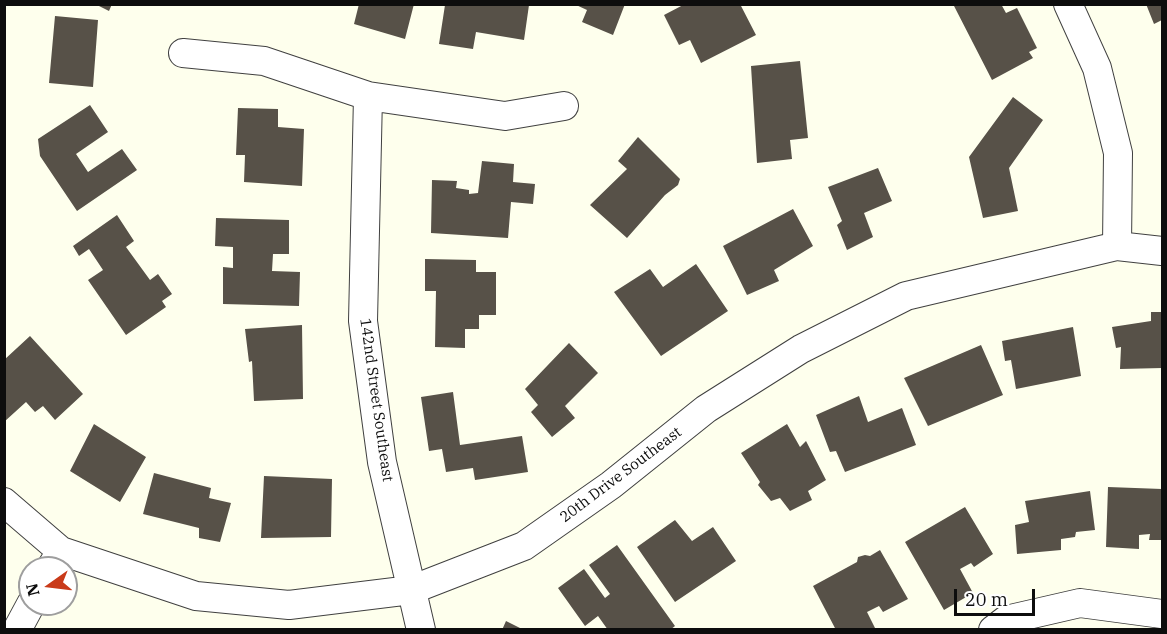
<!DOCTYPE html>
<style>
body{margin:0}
#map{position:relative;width:1167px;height:634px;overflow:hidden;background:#feffed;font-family:"IBM Plex Serif",serif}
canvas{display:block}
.frame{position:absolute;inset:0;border:6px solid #0d0d0d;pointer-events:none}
.north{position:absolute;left:18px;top:556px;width:60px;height:60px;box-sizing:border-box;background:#fff;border:2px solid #9e9e9e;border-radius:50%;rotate:256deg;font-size:16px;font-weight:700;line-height:24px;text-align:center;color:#0d0d0d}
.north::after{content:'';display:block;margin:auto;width:21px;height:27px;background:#c93a19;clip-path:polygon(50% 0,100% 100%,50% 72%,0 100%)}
.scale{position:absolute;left:954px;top:589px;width:81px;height:27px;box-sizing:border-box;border:3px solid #0d0d0d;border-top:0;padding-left:8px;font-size:18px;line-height:21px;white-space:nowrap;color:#0d0d0d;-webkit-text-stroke:4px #fff;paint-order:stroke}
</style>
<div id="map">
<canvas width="1167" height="634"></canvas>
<div class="frame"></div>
<div class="north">N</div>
<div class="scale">20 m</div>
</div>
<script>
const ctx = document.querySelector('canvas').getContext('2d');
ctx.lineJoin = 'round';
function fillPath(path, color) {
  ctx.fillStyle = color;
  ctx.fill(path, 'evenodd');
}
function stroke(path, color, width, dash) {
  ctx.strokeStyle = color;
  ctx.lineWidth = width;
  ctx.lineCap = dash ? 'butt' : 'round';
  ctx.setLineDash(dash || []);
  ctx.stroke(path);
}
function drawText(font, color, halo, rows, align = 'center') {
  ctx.font = font + ' "IBM Plex Serif",serif';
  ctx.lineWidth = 6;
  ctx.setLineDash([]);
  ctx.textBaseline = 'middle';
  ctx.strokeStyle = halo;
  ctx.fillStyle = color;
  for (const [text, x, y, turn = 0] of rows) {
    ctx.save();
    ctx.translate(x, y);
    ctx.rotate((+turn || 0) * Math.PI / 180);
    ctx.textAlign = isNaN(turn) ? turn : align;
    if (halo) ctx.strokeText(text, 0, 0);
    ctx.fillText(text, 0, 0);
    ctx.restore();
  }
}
const building = new Path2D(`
 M95,4h17l-3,7z
 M359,4h55l-9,35 -51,-15z
 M574,4h51l-12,31 -31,-13 5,-12z
 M685,4h55l16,31 -55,28 -11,-23 -11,5 -15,-30z
 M953,4h48l5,9 11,-5 20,40 -8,4 4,6 -41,22z
 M1146,4h16v16l-8,4z
 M445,5h84l-5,35 -48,-8 -3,17 -34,-5z
 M55,16l43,4 -5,67 -44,-4z
 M800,61l8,77 -18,2 2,19 -35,4 -6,-97z
 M1013,97l30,23 -34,48 9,43 -35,7 -14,-61z
 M90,105l18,27 -32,22 12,18 34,-23 15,21 -60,41 -37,-55 -2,-17z
 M238,108l40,1v18l26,2 -2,57 -58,-4 1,-27h-9z
 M638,137l42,42 -2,6 -13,10 -38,43 -37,-33 37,-36 -9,-8z
 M482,161l32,3 -1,18 22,2 -2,20 -22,-2 -3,36 -77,-5 1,-53 25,1 -1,7 13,2v4l9,-1z
 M878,168l14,33 -28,12 9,24 -26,13 -10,-25 5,-4 -14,-34z
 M793,209l20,37 -39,24 5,11 -32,14 -24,-49z
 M117,215l17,26 -8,6 24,33 8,-6 14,20 -10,7 4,6 -40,28 -38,-55 15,-10 -14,-21 -10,7 -6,-10z
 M216,218l73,2v34h-16l-1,17 28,1 -1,34 -76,-2v-37l10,1v-21l-18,-1z
 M425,259l51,1v12h20v43h-17v14h-14v19l-30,-1 1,-56h-11z
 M696,264l32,47 -67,45 -47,-64 36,-23 13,18z
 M1151,312h11v56l-42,1 1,-22 -5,1 -4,-21 39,-6z
 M302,325l1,74 -49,2 -2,-40 -3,1 -4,-33z
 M1073,327l8,49 -65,13 -5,-29 -6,1 -3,-20z
 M30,336l53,58 -28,26 -12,-14 -8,6 -9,-10 -22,20v-62z
 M569,343l29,30 -33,33 10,12 -23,19 -21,-25 7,-7 -13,-16z
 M981,345l22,50 -75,31 -24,-48z
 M453,392l7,53 62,-9 6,36 -53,8 -2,-12 -27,4 -4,-23 -13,2 -8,-54z
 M859,396l9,26 34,-14 14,37 -71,27 -9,-21 -6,1 -14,-37z
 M94,424l52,33 -26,45 -50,-31z
 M787,424l13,23 6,-6 20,39 -18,11 4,9 -22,11 -10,-13 -9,3 -13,-16 2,-3 -19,-29z
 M154,473l57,15 -2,10 22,5 -11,39 -21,-4v-10l-56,-14z
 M264,476l68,3 -1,58 -70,1z
 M1108,487l54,2v51h-13l1,-6 -11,1v14l-33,-2z
 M1090,491l5,39 -19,2 -1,5 -14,2v11l-44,4 -2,-29 14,-3 -4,-21z
 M965,507l28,47 -19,13 -3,-4 -11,6 13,24 -29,17 -39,-68z
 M675,520l17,21 21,-14 23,34 -61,41 -38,-55z
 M617,545l58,81 -5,4h-62l-10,-14 -13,10 -27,-38 26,-19 21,29 5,-4 -21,-29z
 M880,550l28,49 -25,13 -4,-6 -12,6 9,18h-40l-23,-44 44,-24 1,-5 7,-2 5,1z
 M506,621l18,9h-22z`);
const street = new Path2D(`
 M1068,4l29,64 21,85 -1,93
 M183,53l81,8 104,35 137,20 59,-10
 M368,96l-5,225 19,141 39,168
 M4,502l57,49 -9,15
 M61,551l135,45 93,9 122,-15 113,-44 87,-61 95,-76 95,-60 105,-53 211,-50 45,5
 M17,630l14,-26
 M993,630l13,-10 74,-17 82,11`);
const streetNames = [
 ["142nd Street Southeast",376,400,82],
 ["20th Drive Southeast",621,475,-37]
];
fillPath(building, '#575148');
stroke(street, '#404040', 30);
stroke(street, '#fff', 28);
drawText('15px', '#0d0d0d', '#fff', streetNames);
</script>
